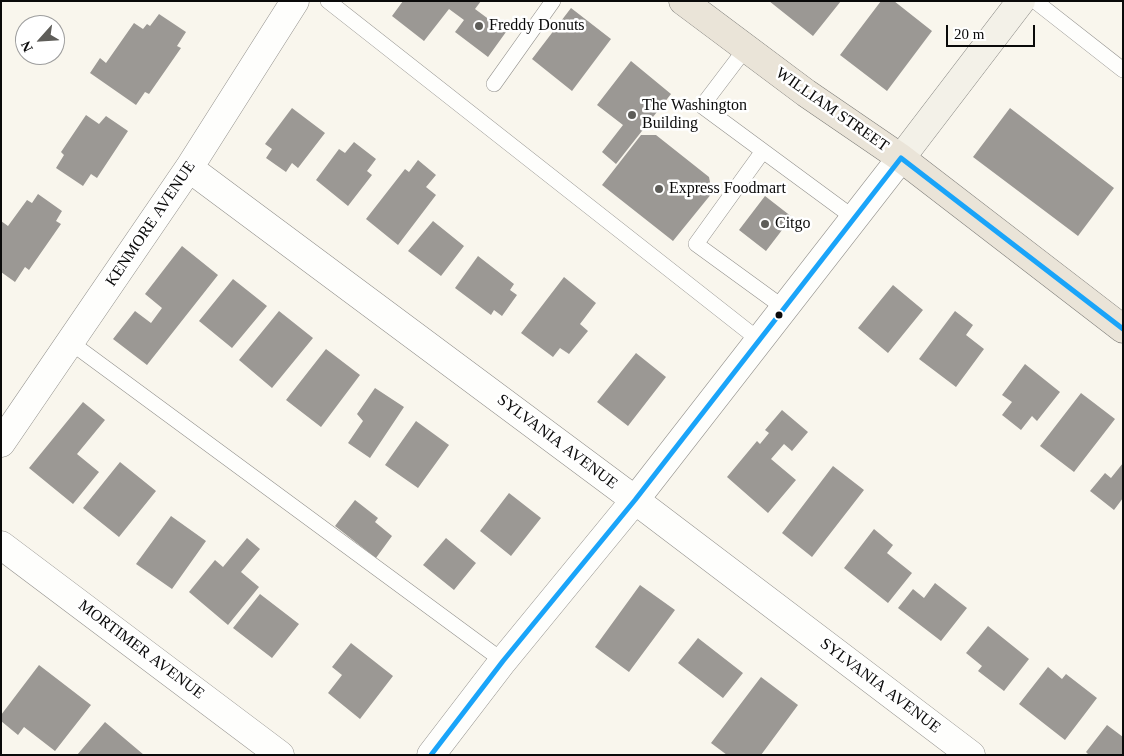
<!DOCTYPE html>
<style>
body{margin:0}
#map{position:relative;width:1124px;height:756px;overflow:hidden;background:#f9f6ed;font-family:"Times New Roman",serif}
canvas{display:block}
.frame{position:absolute;inset:0;border:2px solid #0a0a0a;pointer-events:none}
.north{position:absolute;left:15px;top:15px;width:50px;height:50px;box-sizing:border-box;background:#fff;border:1px solid #9d9d9d;border-radius:50%;rotate:244deg;font-size:14px;font-weight:700;line-height:20px;text-align:center;color:#0a0a0a}
.north::after{content:'';display:block;margin:auto;width:18px;height:22px;background:#5e5d59;clip-path:polygon(50% 0,100% 100%,50% 72%,0 100%)}
.scale{position:absolute;left:946px;top:25px;width:89px;height:22px;box-sizing:border-box;border:2px solid #0a0a0a;border-top:0;padding-left:6px;font-size:15px;line-height:18px;white-space:nowrap;color:#0a0a0a;-webkit-text-stroke:4px #fff;paint-order:stroke}
</style>
<div id="map">
<canvas width="1124" height="756"></canvas>
<div class="frame"></div>
<div class="north">N</div>
<div class="scale">20 m</div>
</div>
<script>
const ctx = document.querySelector('canvas').getContext('2d');
ctx.lineJoin = 'round';
function fillPath(path, color) {
  ctx.fillStyle = color;
  ctx.fill(path, 'evenodd');
}
function stroke(path, color, width, dash) {
  ctx.strokeStyle = color;
  ctx.lineWidth = width;
  ctx.lineCap = dash ? 'butt' : 'round';
  ctx.setLineDash(dash || []);
  ctx.stroke(path);
}
function drawText(font, color, halo, rows, align = 'center') {
  ctx.font = font + ' "Times New Roman",serif';
  ctx.lineWidth = 5;
  ctx.setLineDash([]);
  ctx.textBaseline = 'middle';
  ctx.strokeStyle = halo;
  ctx.fillStyle = color;
  for (const [text, x, y, turn = 0] of rows) {
    ctx.save();
    ctx.translate(x, y);
    ctx.rotate((+turn || 0) * Math.PI / 180);
    ctx.textAlign = isNaN(turn) ? turn : align;
    if (halo) ctx.strokeText(text, 0, 0);
    ctx.fillText(text, 0, 0);
    ctx.restore();
  }
}
const building = new Path2D(`
 M403,1h78l-6,8 31,23 -18,25 -33,-25 9,-12 -15,-11 -25,32 -32,-25z
 M769,1h72l-28,35z
 M881,1h13l38,30 -45,60 -47,-36z
 M571,8l40,31 -39,52 -40,-32z
 M159,14l27,18 -9,14 4,2 -32,46 -4,-2 -9,13 -46,-32 10,-15 6,5 28,-40 9,6 4,-5 3,2z
 M631,61l40,33 -55,70 -14,-12 21,-27 -26,-20z
 M292,108l33,25 -27,35 -6,-5 -6,9 -20,-14 6,-9 -7,-5z
 M1010,108l104,80 -36,48 -105,-79z
 M86,115l13,9 7,-8 22,15 -31,47 -6,-4 -8,12 -27,-18 8,-13 -3,-3z
 M641,135h15l53,42 3,16 -39,48 -71,-56z
 M354,142l22,17 -9,12 5,4 -24,31 -32,-26 23,-31 6,4z
 M418,160l18,15 -10,12 10,8 -38,50 -32,-26 39,-50 4,3z
 M38,194l24,17 -6,10 5,3 -32,46 -4,-3 -10,15 -14,-10v-51l7,5 19,-26 5,3z
 M765,196l27,21 -26,34 -27,-21z
 M433,221l31,25 -23,30 -33,-25z
 M182,246l36,29 -71,90 -34,-26 22,-28 16,12 11,-15 -17,-14z
 M478,256l36,28 -4,6 7,5 -15,21 -8,-6 -3,5 -36,-27z
 M564,277l32,26 -16,21 8,7 -19,23 -9,-6 -7,9 -32,-24z
 M233,279l34,27 -35,42 -33,-27z
 M893,285l30,25 -35,43 -30,-25z
 M279,311l34,27 -41,50 -33,-28z
 M955,311l18,14 -7,10 18,14 -28,38 -37,-28z
 M326,349l34,26 -39,52 -35,-27z
 M636,353l30,24 -38,49 -31,-24z
 M1025,364l35,28 -23,29 -5,-5 -11,14 -19,-15 10,-13 -10,-7z
 M375,388l29,19 -34,51 -22,-15 15,-22 -6,-7z
 M1081,393l34,26 -41,53 -34,-26z
 M83,402l22,18 -28,34 22,18 -26,32 -44,-36z
 M782,410l26,22 -16,19 -8,-7 -13,15 25,21 -28,33 -41,-36 30,-36 3,3 9,-11 -4,-3z
 M416,421l33,24 -31,43 -33,-23z
 M120,462l36,29 -37,46 -36,-29z
 M1123,463v35l-9,12 -24,-19 15,-18 6,5z
 M833,466l31,24 -52,67 -30,-24z
 M509,493l32,25 -30,38 -31,-25z
 M355,500l23,18 -3,4 17,14 -16,22 -41,-32z
 M171,516l35,25 -34,48 -36,-25z
 M874,529l19,16 -6,8 25,20 -24,30 -44,-35z
 M247,538l13,11 -19,23 18,15 -31,38 -39,-33 26,-32 8,7z
 M446,538l30,25 -22,27 -31,-25z
 M935,583l32,25 -26,33 -43,-33 15,-19 11,9z
 M640,585l35,25 -46,62 -34,-25z
 M260,594l39,30 -27,34 -39,-30z
 M988,626l41,33 -25,32 -26,-20 4,-5 -16,-13z
 M698,638l45,35 -20,25 -45,-35z
 M351,643l42,33 -33,43 -32,-26 14,-18 -10,-8z
 M39,665l52,40 -36,46 -31,-24 -6,8 -17,-14v-6z
 M1048,667l14,12 4,-5 31,24 -32,42 -46,-36z
 M761,677l37,28 -37,50h-34l-16,-12z
 M105,722l39,33h-67z
 M1107,725l16,12v18h-34l-3,-3z`);
const lane = new Path2D(`
 M328,1l431,339
 M1035,1l88,69
 M746,48l-44,58 61,45
 M494,84l59,-83
 M784,308l-88,-64 67,-93 91,67
 M70,342l433,319`);
const street = new Path2D(`
 M189,168l446,332 336,255
 M1,443l188,-275 106,-167
 M1,545l279,210
 M431,755l72,-94 132,-161 266,-342`);
const secondary = new Path2D(`
 M901,158l120,-157`);
const primary = new Path2D(`
 M683,1l123,92 95,65 222,171`);
const bus1 = new Path2D(`
 M431,755l72,-94 132,-161 266,-342 222,171`);
const markers = [
 [479,26,5,"#5e5d59"],
 [632,115,5,"#5e5d59"],
 [659,189,5,"#5e5d59"],
 [765,224,5,"#5e5d59"],
 [779,315,4.5,"#0a0a0a"]
];
const poiNames = [
 ["Freddy Donuts",489,26],
 ["The Washington",642,106],
 ["Building",642,124],
 ["Express Foodmart",669,189],
 ["Citgo",775,224]
];
const streetNames = [
 ["WILLIAM STREET",832,110,35],
 ["KENMORE AVENUE",151,224,-56],
 ["SYLVANIA AVENUE",557,442,37],
 ["MORTIMER AVENUE",141,650,37],
 ["SYLVANIA AVENUE",880,686,37]
];
fillPath(building, '#9b9894');
stroke(lane, '#92908c', 16);
stroke(street, '#92908c', 29);
stroke(secondary, '#888783', 29);
stroke(primary, '#7f7e7a', 29);
stroke(lane, '#fefefc', 15);
stroke(street, '#fefefc', 28);
stroke(secondary, '#f3f1e8', 28);
stroke(primary, '#eae4d8', 28);
stroke(bus1, '#1aa4f9', 5);
for (const [x, y, r, color] of markers) {
  const dot = new Path2D();
  dot.arc(x, y, r, 0, 2 * Math.PI);
  ctx.fillStyle = color;
  ctx.fill(dot);
  stroke(dot, '#fff', 2);
}
drawText('16px', '#0a0a0a', '#fff', poiNames, 'left');
drawText('16px', '#0a0a0a', '#fff', streetNames);
</script>
